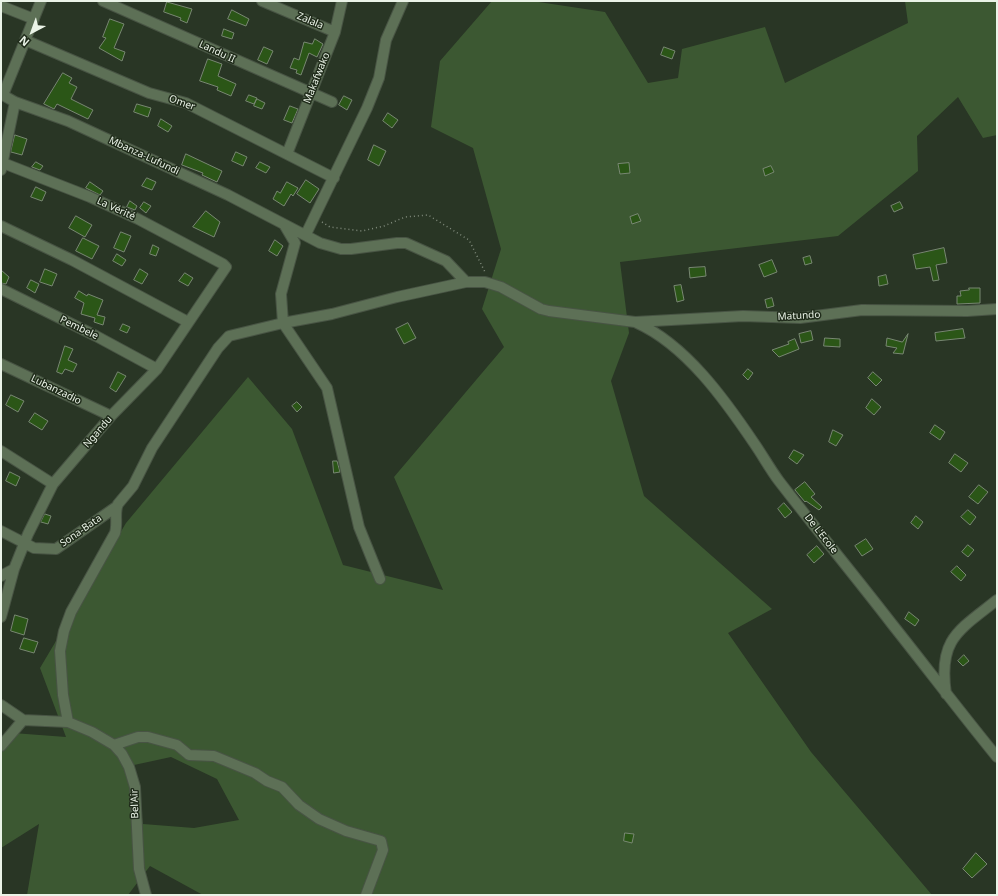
<!DOCTYPE html>
<meta charset="utf-8">
<style>
body{margin:0}
#map{position:relative;width:998px;height:896px;overflow:hidden;background:#293625;font-family:"Noto Sans",sans-serif}
canvas{display:block}
.frame{position:absolute;inset:0;border:2px solid #eaf3e7;pointer-events:none}
.north{position:absolute;left:12px;top:12px;width:40px;height:40px;-webkit-text-stroke:3px #202c1b;paint-order:stroke;rotate:221deg;font-size:11px;font-weight:700;line-height:16px;text-align:center;color:#eaf3e7}
.north::after{content:'';display:block;margin:auto;width:14px;height:18px;background:#eaf3e7;clip-path:polygon(50% 0,100% 100%,50% 72%,0 100%)}
</style>
<div id="map">
<canvas width="998" height="896"></canvas>
<div class="frame"></div>
<div class="north">N</div>
</div>
<script>
const ctx = document.querySelector('canvas').getContext('2d');
ctx.lineJoin = 'round';
function fillPath(path, color) {
  ctx.fillStyle = color;
  ctx.fill(path, 'evenodd');
}
function stroke(path, color, width, dash) {
  ctx.strokeStyle = color;
  ctx.lineWidth = width;
  ctx.lineCap = dash ? 'butt' : 'round';
  ctx.setLineDash(dash || []);
  ctx.stroke(path);
}
function drawText(font, color, halo, rows, align = 'center') {
  ctx.font = font + ' "Noto Sans",sans-serif';
  ctx.lineWidth = 3;
  ctx.setLineDash([]);
  ctx.textBaseline = 'middle';
  ctx.strokeStyle = halo;
  ctx.fillStyle = color;
  for (const [text, x, y, turn = 0] of rows) {
    ctx.save();
    ctx.translate(x, y);
    ctx.rotate((+turn || 0) * Math.PI / 180);
    ctx.textAlign = isNaN(turn) ? turn : align;
    if (halo) ctx.strokeText(text, 0, 0);
    ctx.fillText(text, 0, 0);
    ctx.restore();
  }
}
const green = new Path2D(`
 M492,1h40l73,11 43,71 30,-5 4,-29 83,-22 20,56 123,-60 -3,-22h92v134l-14,3 -25,-41 -41,39 1,35 -80,65 -218,26 9,71 -18,48 33,115 128,113 -44,24 83,119 121,143h-729l-53,-29 -22,29h-101l12,-71 -38,24v-99l12,-16 53,4 -26,-69 86,-145 122,-146 44,52 51,136 100,25 -49,-113 110,-130 -22,-38 19,-60 -28,-101 -42,-21 9,-66zM171,757l46,22 22,41 -45,8 -51,-4 -9,-59z`);
const building = new Path2D(`
 M167,2l25,7 -5,14 -7,-3 1,-2 -17,-6z
 M232,10l17,9 -3,7 -18,-7z
 M110,19l14,5 -10,24 11,4 -3,9 -23,-13 7,-10 -3,-1z
 M224,29l10,4 -2,6 -10,-3z
 M315,39l8,5 -6,13 -8,-4 -8,22 -5,-2 1,-3 -7,-2 4,-10 5,2 5,-18 8,2z
 M264,47l9,4 -6,13 -9,-4z
 M664,47l11,4 -3,8 -11,-4z
 M208,59l14,5 -4,12 18,8 -5,12 -14,-6 1,-3 -18,-6z
 M63,73l9,5 -3,5 8,4 -6,12 22,11 -5,9 -31,-15 -3,5 -10,-5z
 M249,95l8,3 -3,6 -8,-3z
 M344,96l8,4 -5,10 -8,-5z
 M257,99l8,4 -3,6 -8,-3z
 M137,104l14,4 -3,9 -14,-5z
 M290,106l8,3 -6,14 -8,-3z
 M388,113l10,7 -6,8 -9,-7z
 M161,119l11,7 -4,6 -10,-6z
 M15,135l12,4 -5,16 -11,-3z
 M374,145l12,6 -7,15 -11,-6z
 M236,152l11,5 -4,9 -11,-5z
 M186,154l36,17 -5,11 -15,-7 1,-2 -21,-8z
 M36,162l7,4 -3,4 -8,-3z
 M260,162l10,5 -4,6 -10,-5z
 M629,163l1,10 -10,1 -2,-10z
 M771,166l3,6 -9,4 -2,-7z
 M147,178l9,4 -4,8 -10,-4z
 M306,180l13,9 -9,14 -13,-9z
 M90,182l13,9 -3,4 -14,-7z
 M287,182l11,6 -5,8 -2,-2 -7,12 -11,-7 4,-8 3,2z
 M36,187l10,5 -4,9 -11,-4z
 M130,201l7,5 -2,4 -8,-3z
 M144,202l7,4 -5,7 -6,-5z
 M900,202l3,6 -9,4 -3,-6z
 M206,211l14,11 -6,15 -21,-10z
 M638,214l3,7 -9,3 -2,-7z
 M76,216l16,9 -7,12 -16,-9z
 M121,232l10,4 -7,16 -10,-4z
 M83,238l16,8 -7,13 -16,-8z
 M275,240l8,6 -6,10 -8,-5z
 M153,245l6,3 -3,8 -6,-2z
 M944,248l3,15 -11,2 3,15 -6,1 -3,-14 -14,2 -3,-14z
 M117,254l9,6 -4,6 -9,-5z
 M810,256l2,7 -7,2 -2,-7z
 M772,260l5,12 -13,5 -5,-12z
 M705,267l1,9 -16,2 -1,-10z
 M45,269l12,5 -5,12 -12,-4z
 M140,269l8,5 -6,10 -8,-4z
 M1,270l8,7 -3,7 -5,-1z
 M185,273l8,5 -5,8 -9,-5z
 M886,275l2,9 -9,2 -1,-9z
 M31,280l8,4 -4,9 -8,-5z
 M681,285l3,15 -7,2 -3,-16z
 M969,288h11v15l-23,1v-8h4l-1,-5 9,-1z
 M79,291l8,5 1,-2 15,6 -6,15 8,2 -2,8 -9,-3 1,-4 -14,-4 3,-11 -9,-5z
 M772,298l2,8 -7,2 -2,-8z
 M408,323l8,15 -12,6 -8,-15z
 M123,324l7,3 -3,6 -7,-3z
 M963,329l2,9 -29,3 -1,-8z
 M811,331l2,9 -12,3 -2,-9z
 M908,334l-5,20 -10,-1 4,-5 -11,-2 1,-8 15,4z
 M825,338l15,1v8l-16,-1z
 M795,339l4,10 -20,8 -7,-7 17,-6 -1,-2z
 M65,346l8,3 -5,11 9,4 -4,8 -8,-3 -3,5 -5,-2z
 M748,369l5,4 -5,7 -5,-5z
 M118,372l8,4 -10,16 -6,-4z
 M873,372l9,8 -6,6 -8,-8z
 M11,395l13,6 -6,11 -12,-7z
 M872,399l9,8 -7,8 -8,-7z
 M297,402l5,5 -5,5 -5,-6z
 M35,413l13,8 -6,9 -13,-8z
 M935,425l10,7 -5,8 -10,-7z
 M833,430l10,5 -7,11 -7,-4z
 M794,450l10,5 -7,9 -8,-6z
 M955,454l13,9 -7,9 -12,-9z
 M333,461h4l3,11 -6,1z
 M10,472l10,5 -4,9 -10,-5z
 M805,482l10,12 -4,3 11,10 -3,3 -13,-9 -1,1 -10,-12z
 M979,485l9,7 -10,12 -9,-7z
 M784,503l8,9 -7,6 -7,-9z
 M968,510l8,7 -6,8 -9,-8z
 M45,514l6,2 -3,8 -7,-2z
 M916,516l7,6 -5,7 -7,-6z
 M866,539l7,10 -11,7 -7,-10z
 M968,545l6,5 -6,7 -6,-5z
 M817,546l7,8 -10,9 -7,-8z
 M957,566l9,9 -5,6 -10,-9z
 M909,612l10,8 -4,6 -10,-7z
 M15,615l13,4 -4,16 -13,-4z
 M24,638l14,4 -4,11 -14,-4z
 M964,655l5,6 -6,5 -5,-5z
 M625,833l9,1 -2,9 -8,-2z
 M976,853l11,11 -15,14 -9,-9z`);
const path = new Path2D(`
 M322,222l8,5 32,4 22,-5 21,-9 23,-2 41,25 16,32`);
const minor = new Path2D(`
 M103,1l229,101
 M262,1l73,31
 M1,6l33,13
 M25,40l124,53 37,10 148,75
 M1,94l14,8 53,19 160,74 92,48 21,6h10l46,-6h9l40,18 20,21
 M3,95l38,-94
 M287,154l48,-122 7,-31
 M1,170l14,-68
 M1,226l71,34 116,62
 M285,226l10,17 -14,51 2,29 44,65 32,139 21,52
 M306,234l61,-126 12,-30 7,-38 17,-39
 M1,289l95,47 61,33
 M637,323c49,22 88,77 117,120 9,13 16,26 25,38 37,48 76,95 113,143 35,44 69,89 105,133
 M1,364l110,52
 M1,451l52,33
 M1,531l33,17 22,1 60,-42
 M1,576l13,-7
 M1,617l13,-48 14,-35 25,-50 58,-68 46,-47 69,-102 -3,-3 -85,-45 -48,-22 -87,-34
 M946,694c-8,-55 12,-63 51,-94
 M1,705l22,15 45,2 24,10 22,13 8,9 7,13 6,20 4,82 7,26
 M68,722l-5,-27 -3,-44 4,-20 7,-19 44,-79c3,-10 -1,-21 3,-29l15,-18 19,-38 66,-100 11,-12 54,-13 49,-9 65,-17 69,-15h19l16,5 40,22 8,2 86,11 108,-6 57,2 62,-8 105,1 30,-2
 M114,745l24,-8h10l29,8 12,10 25,1 41,17 12,8 15,6 17,18 20,14 27,12 35,10 2,9 -17,45
 M1,746l22,-26`);
const streetNames = [
 ["Zalala",310,21,23],
 ["Landu II",217,52,25],
 ["Makafwako",317,78,-68],
 ["Omer",182,103,20],
 ["Mbanza-Lufundi",144,156,25],
 ["La Vérité",116,209,25],
 ["Matundo",799,316,-3],
 ["Pembele",79,328,26],
 ["Lubanzadio",56,390,26],
 ["Ngandu",98,432,-49],
 ["Sona-Bata",81,531,-35],
 ["De L'Ecole",821,534,52],
 ["Bel'Air",135,804,-92]
];
fillPath(green, '#3c5832');
fillPath(building, '#2b5617');
stroke(building, '#788772', 1);
stroke(minor, '#485444', 12);
stroke(path, '#808b7c', 1.5, [1, 3]);
stroke(minor, '#5d7056', 10);
drawText('10px', '#eaf3e7', '#202c1b', streetNames);
</script>
